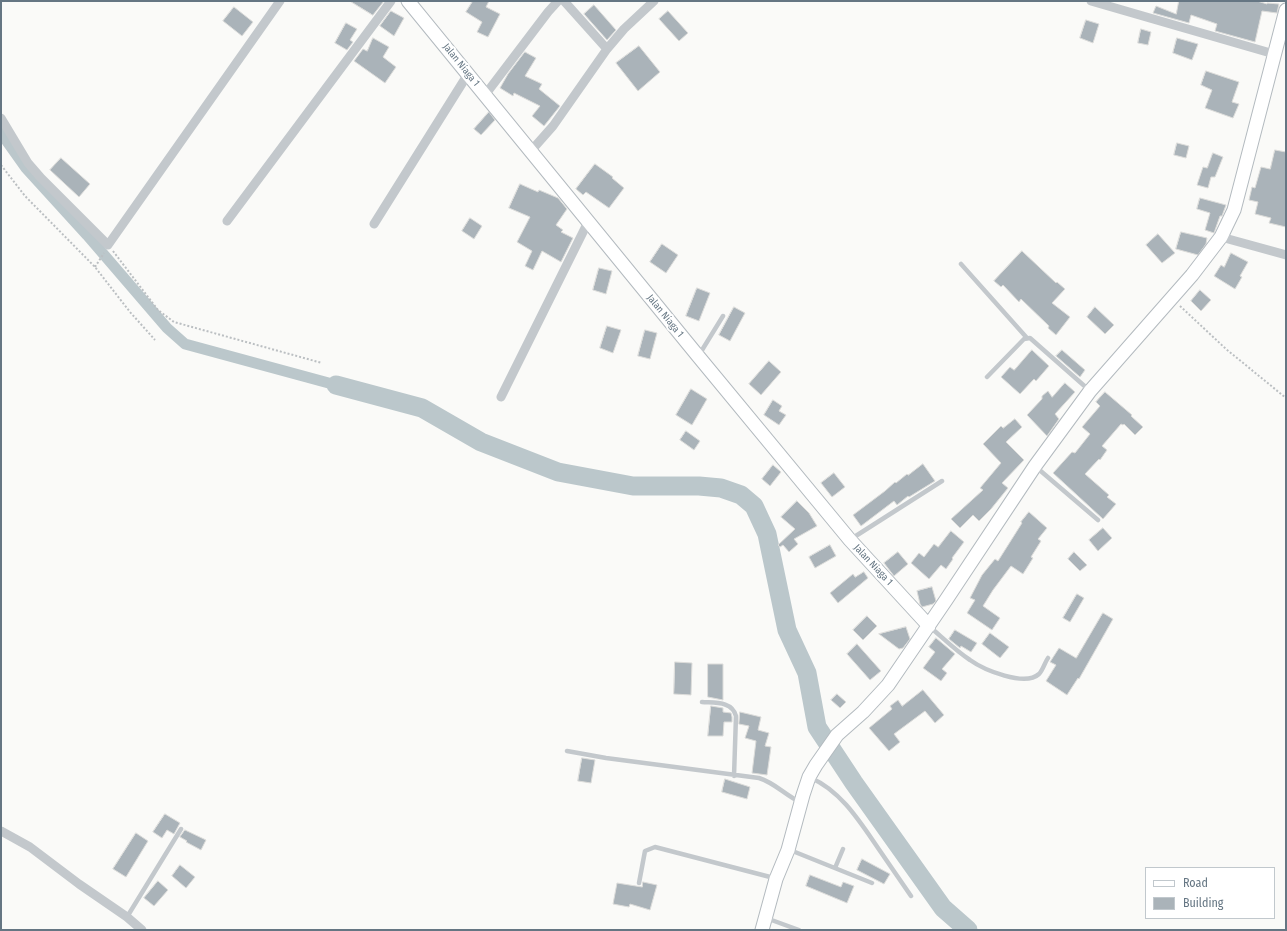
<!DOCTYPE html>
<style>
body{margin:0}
#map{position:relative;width:1287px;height:931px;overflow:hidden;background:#fafaf8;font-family:"Fira Sans Condensed",sans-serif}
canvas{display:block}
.frame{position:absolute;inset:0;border:2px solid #657683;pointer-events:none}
.legend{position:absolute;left:1145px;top:867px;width:130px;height:52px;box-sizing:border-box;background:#fff;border:1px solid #c1c8cd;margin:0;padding:5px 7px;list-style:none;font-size:12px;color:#657683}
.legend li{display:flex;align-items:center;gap:8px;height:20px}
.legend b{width:20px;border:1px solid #c1c8cd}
</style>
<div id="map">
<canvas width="1287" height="931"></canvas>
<div class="frame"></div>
<ul class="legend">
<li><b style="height:5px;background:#fff"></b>Road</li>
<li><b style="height:11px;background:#aab3b9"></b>Building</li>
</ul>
</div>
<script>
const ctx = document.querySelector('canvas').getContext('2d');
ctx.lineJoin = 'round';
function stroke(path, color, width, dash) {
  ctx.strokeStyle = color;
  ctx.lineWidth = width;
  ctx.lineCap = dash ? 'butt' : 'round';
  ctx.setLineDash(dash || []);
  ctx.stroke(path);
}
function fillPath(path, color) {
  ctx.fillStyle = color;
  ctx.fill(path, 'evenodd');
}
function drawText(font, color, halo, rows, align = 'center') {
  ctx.font = font + ' "Fira Sans Condensed",sans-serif';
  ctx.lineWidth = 4;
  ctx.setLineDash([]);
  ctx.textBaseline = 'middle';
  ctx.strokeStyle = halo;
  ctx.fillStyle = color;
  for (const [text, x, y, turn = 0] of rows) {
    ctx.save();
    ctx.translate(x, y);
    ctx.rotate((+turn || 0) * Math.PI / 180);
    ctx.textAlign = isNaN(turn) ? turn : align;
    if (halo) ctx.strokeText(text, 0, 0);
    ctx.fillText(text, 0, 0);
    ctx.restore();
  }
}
const canal = new Path2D(`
 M1,133l25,35 61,67 80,93 18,16 151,41`);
const river = new Path2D(`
 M336,385l86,23 59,34 77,30 75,14h66l22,2 20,7 13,11 13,28 20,96 20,43 10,54 37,56 89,125 25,22`);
const building = new Path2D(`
 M350,1h34l-11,14z
 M473,1h16l-3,6 14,7 -12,23 -11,-5 5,-10 -16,-10z
 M1179,1h78l10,3v-1l12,1 -2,9 -15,-2 -7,31 -40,-11 2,-7 -26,-9 -2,8 -36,-10 3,-7 20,8z
 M594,5l22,25 -9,10 -23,-26z
 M234,7l19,15 -11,14 -19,-15z
 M391,11l13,7 -10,18 -14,-10z
 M668,11l20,22 -9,8 -20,-22z
 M1086,20l13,4 -6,19 -13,-5z
 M346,23l11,6 -7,11 3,2 -6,8 -12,-7z
 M1141,29l10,3 -3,13 -10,-2z
 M373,38l16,9 -6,10 13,10 -11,16 -31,-22 9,-12 4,2z
 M1177,38l21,6 -6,16 -19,-7z
 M639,46l21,26 -22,19 -22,-28z
 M525,52l11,6 -11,18 17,8 -3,5 21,17 -16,20 -12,-10 8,-10 -26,-13 -1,3 -13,-8 8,-14z
 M1206,71l33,11 -7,20 7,2 -6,14 -28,-10 7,-18 -11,-5z
 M489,112l6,8 -14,15 -7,-6z
 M1177,143l12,3 -3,12 -12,-3z
 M1275,150l11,2v75l-17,-4 2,-5 -16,-4 3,-12 -9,-2 3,-13 3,1 6,-21 9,2z
 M1213,153l10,4 -8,20h-4l-3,11 -11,-3 6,-18 4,1z
 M61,158l29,26 -11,13 -29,-27z
 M595,164l18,13 -1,1 12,10 -15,20 -23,-16 -3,3 -7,-6z
 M520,184l18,8 1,-2 19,8 9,11 -11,16 7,5 -2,2 12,6 -12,24 -19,-11 -9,19 -8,-4 7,-15 -15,-9 13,-25 -21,-9z
 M1200,198l26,7 -4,11h-2l-6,17 -9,-3 5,-17 -13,-4z
 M470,218l12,8 -8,13 -12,-8z
 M1181,232l26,6 -1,6 -8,11 -22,-6z
 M1158,234l17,19 -13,10 -16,-18z
 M662,244l16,11 -12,18 -16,-11z
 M1022,251l34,32 1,-1 8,7 -13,14 18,14 -14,18 -8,-7 1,-2 -28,-27 -2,3 -16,-17 -2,2 -7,-6z
 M1231,253l17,9 -8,14 2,1 -7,12 -21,-13 7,-11 3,2z
 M599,268l13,3 -6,23 -13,-4z
 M697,288l13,5 -11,28 -13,-5z
 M1200,290l11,10 -10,11 -10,-10z
 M734,307l11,6 -15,28 -11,-6z
 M1095,307l19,18 -9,9 -18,-17z
 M607,326l14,4 -8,23 -13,-5z
 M645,330l12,3 -7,26 -12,-3z
 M1032,350l17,16 -13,15 -2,-2 -14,15 -19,-17 9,-10 4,3z
 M1062,350l23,20 -5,7 -24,-21z
 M769,361l12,11 -20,23 -12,-11z
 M1065,383l10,9 -20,22 4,5 -12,17 -20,-21 15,-16v-3l6,-5 4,6z
 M691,389l16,10 -15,26 -16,-10z
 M1105,392l27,23 -1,1 12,11 -8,8 -11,-11 -1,1 -2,-1 -19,22 5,4 -7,10 -1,-1 -14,15 24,21 -2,2 9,7 -13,15 -50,-46 19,-21 3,1 15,-19 -8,-7 18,-21 -4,-4z
 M773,400l9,6 -3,5 7,4 -7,10 -15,-10z
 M1015,419l7,8 -16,15 18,18 -22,23 6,5 -17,21 -12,12 -6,-6 -13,13 -9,-9 32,-29 -3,-2 21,-25 -18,-19 18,-18 2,2z
 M686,431l14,10 -6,9 -14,-10z
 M923,464l12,17 -26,16 -1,-1 -11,9 -3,-4 -33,25 -8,-11 32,-24 10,-9 1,1 11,-9 1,1z
 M773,465l8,7 -11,14 -8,-7z
 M834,473l11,14 -13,10 -11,-14z
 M797,501l12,12 8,13 -23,13 4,5 -9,8 -6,-7 -3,2 -2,-2 17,-16 -14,-12z
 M1029,512l18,16 -9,11 3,2 -10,16 2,1 -10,16 -12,-8 -18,24 -10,16 17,12 -8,12 -25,-17 8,-13 -5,-2 12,-23 13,-16 3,2 24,-38 -1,-1z
 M1103,528l9,10 -14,13 -9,-11z
 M951,531l13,11 -12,16 1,1 -7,10 -5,-4 -12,14 -18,-16 8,-10 5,4 10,-13 4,3z
 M830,545l6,11 -21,12 -6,-11z
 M898,552l10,12 -14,12 -10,-13z
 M1074,552l13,13 -7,6 -12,-12z
 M864,572l4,6 -30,25 -8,-10 23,-19 2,3z
 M932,587l4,14 -3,3 -11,3 -2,-3 -3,-13z
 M1077,594l7,4 -14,24 -7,-4z
 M1103,613l10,6 -34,60 -1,-1 -11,17 -21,-14 10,-16 -6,-3 9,-14 17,10z
 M867,616l10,10 -14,14 -10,-10z
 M906,627l4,12 -7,9 -4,1 -20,-15z
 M955,630l22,13 -6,9 -10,-6 -1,2 -11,-9z
 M990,633l19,14 -9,11 -18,-14z
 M936,638l19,16 -13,15 5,4 -6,8 -18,-13 12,-16 -6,-5z
 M857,644l24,27 -11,9 -23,-26z
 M675,662l17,1 -1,32 -17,-1z
 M708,664h15v36l-15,-3z
 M923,690l21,25 -9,8 -10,-12 -31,23 6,8 -11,9 -20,-23 23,-19 -2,-3 8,-6 4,6z
 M837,694l9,8 -6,6 -9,-8z
 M711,706l12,2v4l8,1 1,4v5h-8l-1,14h-15z
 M740,712l21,5 -3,13 11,3 -4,13 6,1 -4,28 -15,-2 4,-32 -11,-3 4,-12 -10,-2z
 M582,758l13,2 -4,23 -13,-2z
 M725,779l25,8 -3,12 -25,-7z
 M165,814l15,9 -6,11 -7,-4 -5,8 -9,-6z
 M185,830l21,10 -5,10 -15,-8 1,-1 -7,-4z
 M136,833l12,8 -22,36 -13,-8z
 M862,859l28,15 -6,10 -27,-14z
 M180,865l15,12 -9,11 -14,-12z
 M810,875l31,12 2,-5 11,4 -7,17 -41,-17z
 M158,881l10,9 -14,16 -10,-8z
 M643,882l14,3 -7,25 -20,-6 -1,3 -16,-3 4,-21 25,4z`);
const path = new Path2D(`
 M1,165l24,31 70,71 35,45 25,28
 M113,251l45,59 16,12 148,41
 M95,267l9,-14
 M1180,306l46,43 60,49`);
const lane = new Path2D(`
 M961,264l66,74
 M699,355l24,-39
 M987,377l37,-38 6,-1 59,52
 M1036,467l62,53
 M851,539l91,-58
 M930,627c13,11 26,24 40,33 14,10 55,27 69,14 4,-4 6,-12 9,-16
 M702,702c13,1 30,-1 34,14l-2,60
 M567,751l39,7 153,20c16,5 26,17 41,24
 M811,778c30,13 49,44 67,70 11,16 22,32 33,48
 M790,850l82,33
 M835,868l8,-19
 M639,883l6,-32 10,-4 119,31
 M127,917l54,-88
 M766,918l33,12`);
const street = new Path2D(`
 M1091,1l183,53
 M607,49l17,-20 30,-28
 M485,95l63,-83 10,-11
 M1,118l27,45 13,15 67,67 172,-244
 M530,152l23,-26 54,-77 -43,-48
 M227,221l164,-220
 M374,224l94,-150
 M1221,237l65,18
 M501,397l87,-175
 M1,831l29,16 49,37 48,33 15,13`);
const secondary = new Path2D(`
 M408,1l290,355 152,184 79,86
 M762,930l14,-51 12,-29 15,-55 6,-18 7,-12 21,-30 26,-23 25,-27 58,-85 89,-134 55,-75 102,-116 29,-38 13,-27 52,-200`);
const streetNames = [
 ["Jalan Niaga 1",461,65,51],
 ["Jalan Niaga 1",665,316,51],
 ["Jalan Niaga 1",873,565,47]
];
stroke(canal, '#bbc7cb', 11);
stroke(river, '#bbc7cb', 19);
fillPath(building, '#aab3b9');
stroke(building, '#dcdcda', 1);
stroke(secondary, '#b3babf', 15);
stroke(path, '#bbbfc2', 2, [2, 2]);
stroke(lane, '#c3c8cc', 4.5);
stroke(street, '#c3c8cc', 9);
stroke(secondary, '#fff', 13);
drawText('10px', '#657683', '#fff', streetNames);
</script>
